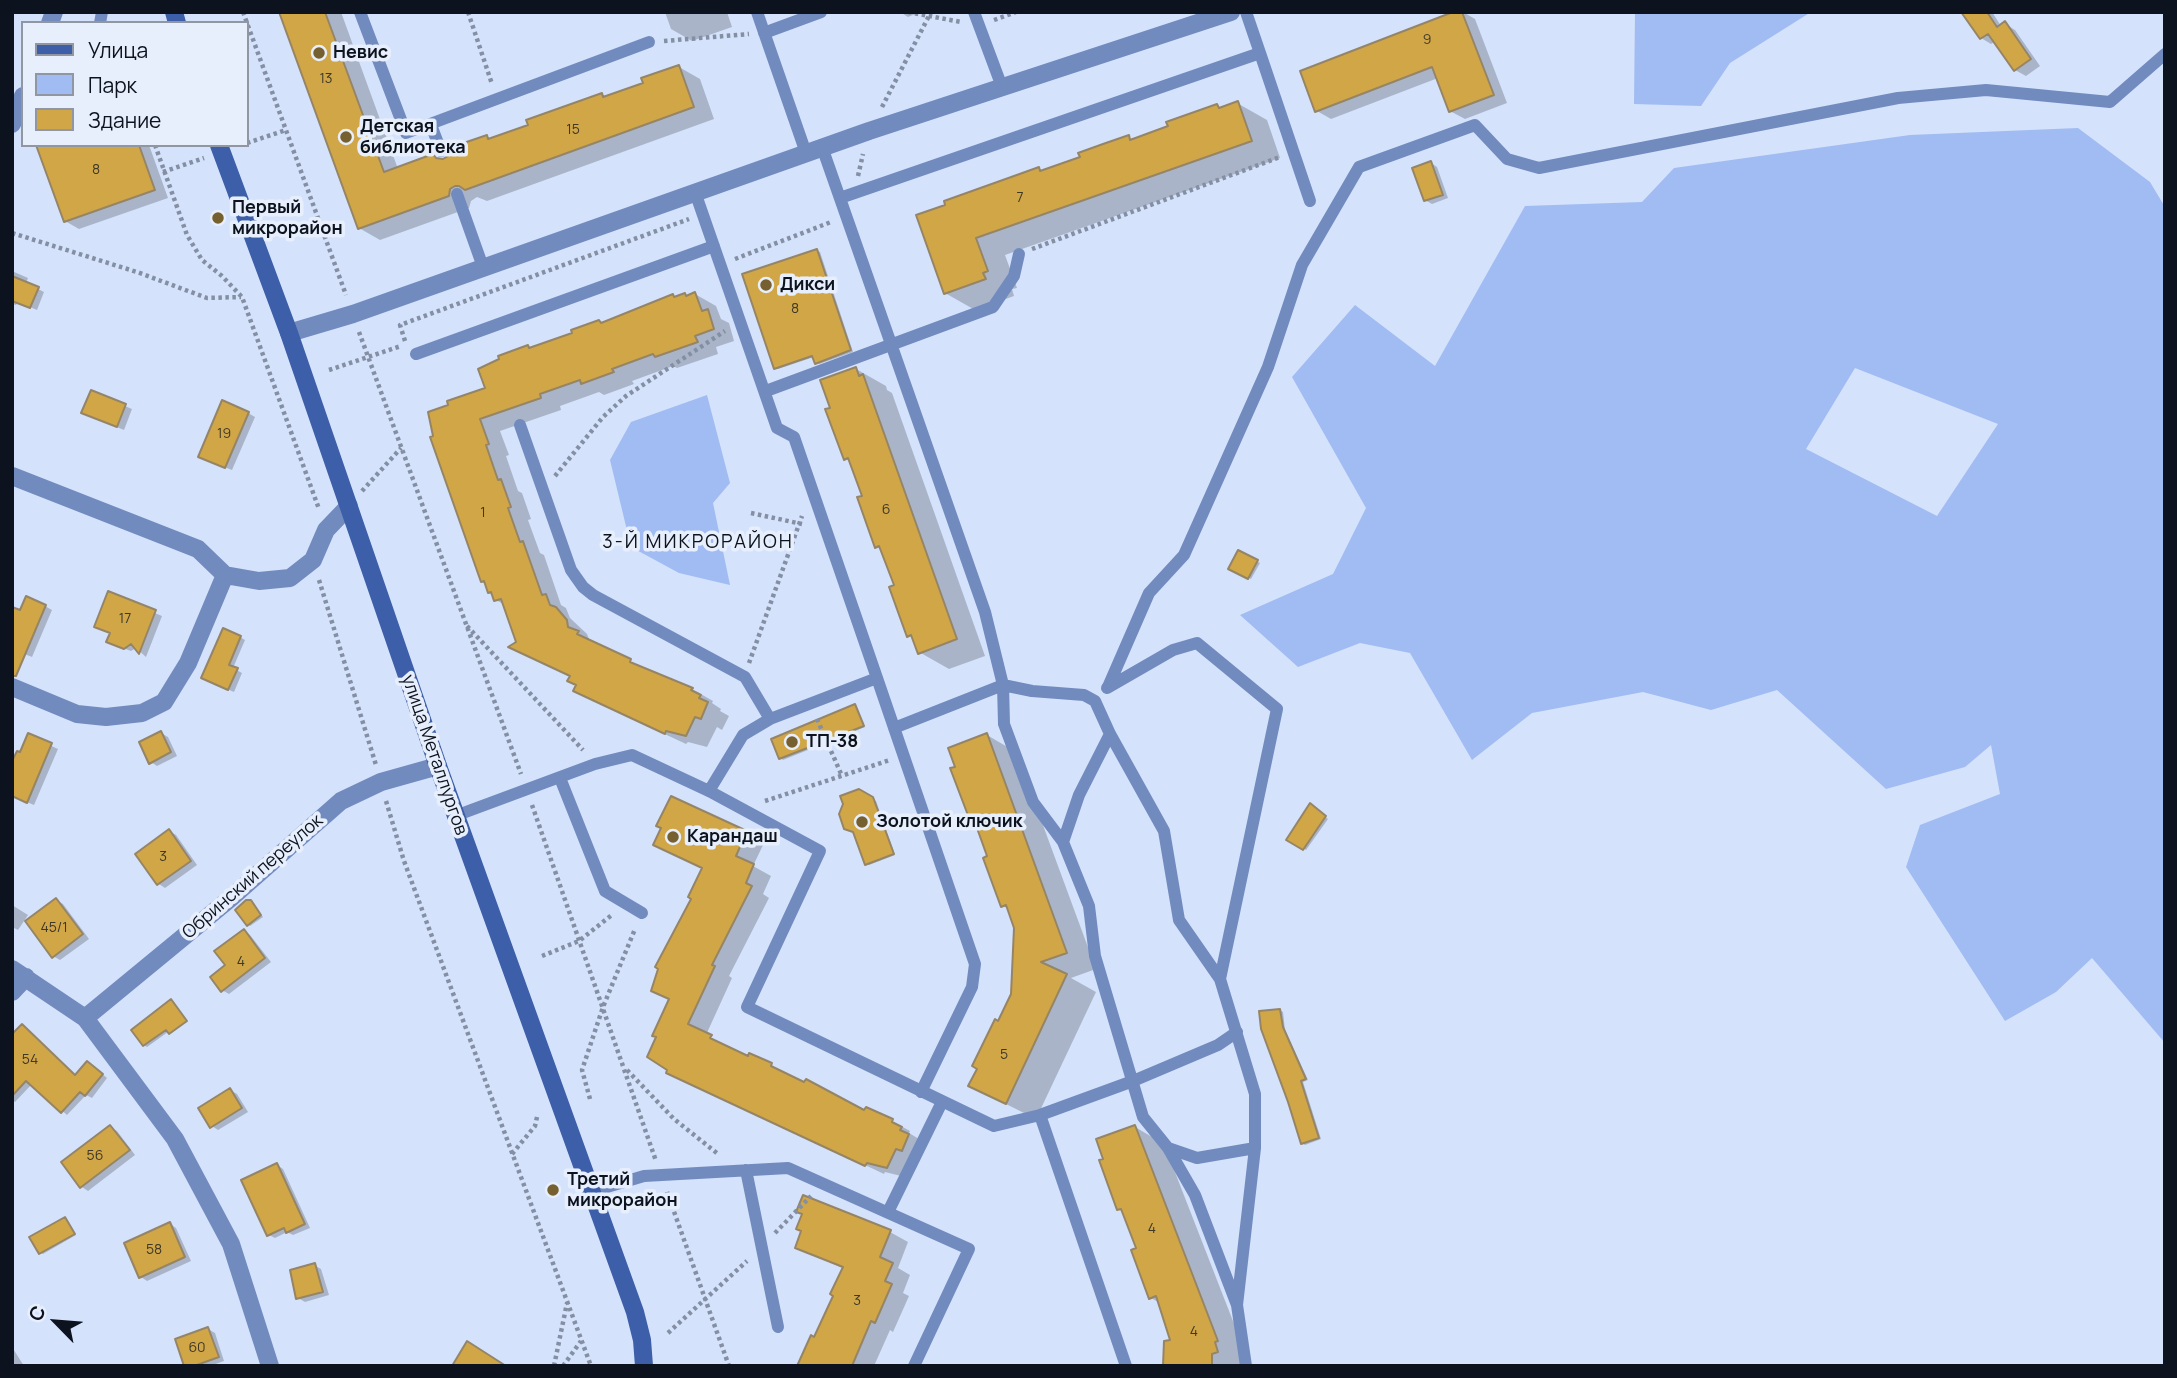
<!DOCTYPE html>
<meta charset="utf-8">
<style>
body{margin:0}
#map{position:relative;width:2177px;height:1378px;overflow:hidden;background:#d4e2fc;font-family:Manrope,sans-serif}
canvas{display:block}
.frame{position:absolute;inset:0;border:14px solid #0d131e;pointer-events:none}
.legend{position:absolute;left:21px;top:21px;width:228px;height:126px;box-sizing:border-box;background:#e8effc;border:2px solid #9097a3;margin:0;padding:9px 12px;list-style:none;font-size:21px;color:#0d131e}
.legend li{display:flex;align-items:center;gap:14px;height:35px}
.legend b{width:35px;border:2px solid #9097a3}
.north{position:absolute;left:21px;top:1287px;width:70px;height:70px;-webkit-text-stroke:5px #e8effc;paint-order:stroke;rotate:295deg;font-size:19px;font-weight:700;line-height:28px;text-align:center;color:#0d131e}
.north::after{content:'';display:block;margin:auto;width:24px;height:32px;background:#0d131e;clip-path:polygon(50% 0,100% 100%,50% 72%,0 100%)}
</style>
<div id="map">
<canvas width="2177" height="1378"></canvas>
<div class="frame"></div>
<ul class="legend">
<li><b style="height:9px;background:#3d5fa9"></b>Улица</li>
<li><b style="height:19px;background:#a0bcf2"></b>Парк</li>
<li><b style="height:19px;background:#d1a647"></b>Здание</li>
</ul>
<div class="north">С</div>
</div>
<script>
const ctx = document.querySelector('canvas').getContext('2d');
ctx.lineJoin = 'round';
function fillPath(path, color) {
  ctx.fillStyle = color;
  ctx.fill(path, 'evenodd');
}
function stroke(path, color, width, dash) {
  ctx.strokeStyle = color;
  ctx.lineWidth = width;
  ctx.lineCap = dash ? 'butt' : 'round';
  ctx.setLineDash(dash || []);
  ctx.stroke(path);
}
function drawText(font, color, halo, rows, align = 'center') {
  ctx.font = font + ' Manrope,sans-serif';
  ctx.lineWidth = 7;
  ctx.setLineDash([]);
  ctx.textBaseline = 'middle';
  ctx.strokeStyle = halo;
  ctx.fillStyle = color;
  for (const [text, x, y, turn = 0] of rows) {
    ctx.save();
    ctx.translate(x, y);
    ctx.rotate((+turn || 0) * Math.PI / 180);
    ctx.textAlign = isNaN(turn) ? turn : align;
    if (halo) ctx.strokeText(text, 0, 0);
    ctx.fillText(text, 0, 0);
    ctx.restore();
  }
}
const green = new Path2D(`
 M1635,12h176l-81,51 -29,43 -67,-2z
 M2078,128l72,54 15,25v836l-73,-85 -36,34 -51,29 -99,-154 14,-42 80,-31 -9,-49 -26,22 -79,22 -109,-99 -66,20 -68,-18 -111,21 -60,47 -62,-107 -50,-10 -62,24 -58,-52 93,-41 33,-66 -74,-131 63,-72 80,61 90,-160 117,-4 32,-34 236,-33zM1855,368l143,56 -61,92 -131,-67z
 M707,395l23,88 -17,20 17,82 -51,-12 -48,-26 -21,-87 21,-38z`);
const shadow = new Path2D(`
 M281,12h60l57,157 42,-8 47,-24 5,3 38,-14 72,-32 6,4 37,-14 34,-17 21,12 14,40 -227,82 -10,-4 -6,4 -2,7 -89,32 -21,-12z
 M665,12h62l5,15 -40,14 -21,-12z
 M900,12h20l-12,5z
 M1458,12h5l12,7 32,84 -42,16 -15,-8 -12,-33 -107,41 -14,-8z
 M1963,12h29l9,14 4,-2 10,6 25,36 -14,10 -11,-6 -19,-29 -5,3 -10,-6z
 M1237,103l30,17 13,38 -275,97 12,33 -5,1 2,7 -39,14 -30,-17 -26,-77 120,-47 5,3 38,-14 46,-21 6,3 36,-13 47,-21 5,3z
 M38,145h111l19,53 -89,31 -14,-8z
 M1431,163l6,4 11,31 -16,6 -7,-4z
 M817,251l3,1 33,100 -34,12 -5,-7 -36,12 -3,-2z
 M12,271l16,7 -2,5 18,9 -7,18 -19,-8 -2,3 -4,-1z
 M695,294l21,12 5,13 8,4 5,18 -18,6 2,7 -41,14 -4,-2 -41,15 2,3 -30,11 -5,-3 -39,14 1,4 -61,21 9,24 -3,1 12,35 4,2 9,26 -3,1 12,33 4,2 17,50 5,3 4,10 17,16 2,5 9,7 53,27 41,16 21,12 -1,2 9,6 -1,2 9,5 -7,14 -5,-3 -10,20 -19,-5 -2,2 -90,-42 -21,-12 3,-5 -7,-8 -59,-30 6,-5 -13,-37 -9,-5 -9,-17 -5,-2 -50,-143 55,-49 41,-42 4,2 42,-15 25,-12 4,2 70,-28 15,1z
 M856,369l30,17 1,4 5,3 93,263 -36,13 -30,-17 -5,-13 -6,-4 -12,-49 -13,-36 -6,-3 -13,-50 -13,-35 -6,-4 -13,-49z
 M92,392l40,17 -8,21 -34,-14z
 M248,413l7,4 -23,53 -25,-10z
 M1239,552l21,11 -9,16 -20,-11z
 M109,594l53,22 -16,41 -10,-9 -5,3 -16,-6 -4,-12z
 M45,606l7,4 -20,47 -20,-8 9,-36z
 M240,637l5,3 -12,28 9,5 -8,19 -26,-11z
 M855,706l10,21 -82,33 -2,-2z
 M161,733l7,4 9,19 -20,10 -6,-4z
 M28,735l30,14 -24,56 -22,-9 8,-42z
 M987,735l29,17 80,217 -25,9 25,14 -60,127 -66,-33 43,-91 3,-67 -7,-19 -6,-3 -13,-49 -13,-36 -7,-4 -13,-49z
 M859,791l17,10 19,54 -26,10 -2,-2 -12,-31z
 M1313,807l15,12 -22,31 -17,-11z
 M169,831l7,4 21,30 -32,23 -6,-4z
 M746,833l18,10 -11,23 18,10 -8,18 6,4 -40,78 3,2 -26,57 43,23 1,-3 115,57 27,9 18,10 -1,2 10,6 -14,38 -20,-5 -1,2 -216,-102 3,-72 -18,-10 40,-92 10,-29 -48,-25z
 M56,900l7,4 26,35 -29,21 -7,-4z
 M253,904l10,13 -13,9 -2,-2z
 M12,905l16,10 -10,15 -6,-3z
 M244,931l6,4 21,27 -42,32 -7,-4 5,-24z
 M173,1003l13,16 -39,28 -3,-2z
 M1280,1010l3,2 2,18 23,50 -5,2 18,57 -16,6 -3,-2z
 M28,1030l48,46 17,-10 14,12 -15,20 -6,-3 -19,20 -35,-31 -17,18 -3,-2v-32z
 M230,1090l7,4 11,18 -30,18 -6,-4z
 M110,1127l7,4 18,24 -47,36 -6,-4z
 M1135,1127l29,17 83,213 -1,9h-81l7,-25 -12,-38 -9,-5 -13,-49 -13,-36 -7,-4 -13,-49z
 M277,1165l6,4 27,59 -17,7 -6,-3 -12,6 -6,-3z
 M65,1219l11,16 -33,19 -3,-1z
 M170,1224l6,4 15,33 -44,20 -6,-4z
 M890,1232l18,10 -10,26 12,7 -7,18 6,3 -16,36 -3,-2 -16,36h-72l33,-71 9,-26 -47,-22z
 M314,1265l7,4 8,26 -24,7 -7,-4z
 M208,1329l7,4 9,28 -14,5h-24z
 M12,1347l12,19h-12z`);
const building = new Path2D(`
 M279,12h46l59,160 49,-18 3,4 7,1 5,-3 1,-8 38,-13 1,4 40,-14 -2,-5 76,-27 1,4 40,-14 -2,-5 38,-13 15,42 -229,83 -6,-4h-4l-5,3 -1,7 -91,33z
 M1453,12h9l32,83 -45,17 -17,-45 -117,45 -15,-41z
 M1961,12h26l10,15 8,-6 26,38 -17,12 -26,-37 -8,5z
 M1238,101l14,40 -276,97 12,33 -5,2 3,6 -42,15 -28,-79 29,-10 -1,-4 70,-25 25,-9 1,4 40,-14 -2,-4 25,-9 26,-9 1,5 38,-14 -2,-4 51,-18 2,4z
 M36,145h103l16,45 -91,32z
 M1431,161l12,34 -19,6 -12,-33z
 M817,249l34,101 -36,14 -3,-8 -38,13 -32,-95z
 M12,276l27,11 -9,21 -18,-7z
 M695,292l7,19 6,-2 6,20 -19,7 3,6 -43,15 -2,-3 -41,15 2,3 -33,12 -1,-4 -40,14 1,4 -61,21 9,25 -3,1 12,35 3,-1 10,28 -3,1 12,34 3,-1 19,54 4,-1 4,11 6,2 11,13 1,7 11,4 -2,3 54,25 -1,3 63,26 -2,2 10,5 -2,3 9,4 -7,17 -6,-2 -9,19 -20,-5 -1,3 -92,-43 3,-6 -9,-4 3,-5 -62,-29 8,-5 -15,-43 -7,2 -3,-9 -3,1 -4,-12 -3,1 -51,-145 3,-1 -5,-24 20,-7 -1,-4 38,-13 -7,-19 21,-10 -1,-3 30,-11 1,3 43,-15 -1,-3 28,-10 2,3 10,-4 62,-25 1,3 11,-4 1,3z
 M856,367l3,9 4,-2 94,265 -39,15 -7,-19 -4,2 -18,-50 5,-2 -15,-39 -4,2 -18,-51 5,-1 -14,-38 -4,2 -19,-51 5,-1 -10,-28z
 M91,390l35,14 -9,23 -36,-14z
 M222,400l27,12 -24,56 -27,-11z
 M1238,550l20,10 -10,19 -20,-10z
 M108,591l48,19 -17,44 -8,-10 -7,5 -18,-7 4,-9 -16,-6z
 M26,596l20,9 -30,71h-4v-69l8,3z
 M223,628l18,8 -12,29 9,3 -10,22 -27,-12z
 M855,704l9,22 -85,33 -8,-20z
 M161,731l10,21 -22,12 -10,-22z
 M28,733l24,10 -25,60 -15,-7v-35l5,-10 3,1z
 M987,733l80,220 -26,9 26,12 -61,130 -38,-18 9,-17 -5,-3 23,-47 3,2 13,-27 3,-66 -8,-23 -5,2 -18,-49 4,-2 -14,-39 -4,1 -19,-50 5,-1 -7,-19z
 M859,789l14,8 21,57 -29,11 -12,-33 -9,-3 -5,-15 4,-10 -3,-8z
 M671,796l76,35 -11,25 18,8 -8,19 6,3 -40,79 3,1 -27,58 24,11 -2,3 38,18 1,-3 23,10 -1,3 33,16 2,-3 58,31 2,-3 27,12 -1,3 10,5 -2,3 9,4 -7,17 -6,-2 -9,19 -20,-5 -2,3 -199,-93 1,-3 -20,-13 9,-20 -4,-1 17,-37 -18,-8 7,-22 -3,-2 36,-68 -3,-2 14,-29 -49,-23 8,-17 -5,-2z
 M1310,803l16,13 -23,34 -17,-10z
 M169,829l22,32 -34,24 -22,-31z
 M56,898l27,36 -31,24 -27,-37z
 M246,900h5l10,15 -14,11 -12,-16z
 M244,929l21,29 -44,34 -11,-15 15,-12 -11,-14z
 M171,999l16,22 -18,13 -3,-4 -23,16 -12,-16z
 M1280,1009l3,18 23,52 -5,2 18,57 -18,6 -13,-42 -27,-73 -2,-18z
 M22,1024l53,51 12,-14 16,13 -18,22 -5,-4 -19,21 -35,-32 -14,15v-62z
 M230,1088l12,20 -32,20 -12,-20z
 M110,1125l20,25 -50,38 -19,-26z
 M1135,1125l83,216 -3,1 3,10 -6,2v12h-49l1,-25 6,-1 -14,-44 -7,3 -18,-49 5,-2 -15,-39 -4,1 -18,-50 4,-1 -7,-20z
 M277,1163l28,61 -19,9 -2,-5 -17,8 -26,-56z
 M803,1195l88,35 -11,27 13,6 -8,18 7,3 -17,39 -4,-2 -19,45h-55l14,-31 3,2 19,-41 -3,-2 13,-27 -48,-19 6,-17 -5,-2 6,-15 -6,-2z
 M65,1217l10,17 -36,20 -10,-17z
 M170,1222l15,35 -46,21 -15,-35z
 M315,1263l8,29 -27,7 -6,-29z
 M208,1327l11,30 -25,9h-10l-9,-27z
 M467,1341l39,25h-54z`);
const path = new Path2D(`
 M243,12l103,283
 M468,12l24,72
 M908,12l53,10
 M994,20l22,-8
 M664,41l85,-7
 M882,107l49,-95
 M247,143l39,-13
 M155,145l32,90 15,25 20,16 20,21 77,212
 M163,172l41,-14
 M858,176l5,-22
 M12,233l125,39 70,26 34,-1
 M1032,249l248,-92
 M735,259l96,-37
 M359,332l162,442
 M405,341l-5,-16 289,-106
 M329,370l72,-24
 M555,476l48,-59 23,-21 99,-65
 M362,491l39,-43
 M751,513l51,11
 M319,580l57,185
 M467,626l116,124
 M749,663l53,-147
 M817,719l25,57
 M386,801l18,60 187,505
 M765,801l125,-41
 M532,805l124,356
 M542,956l37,-15 34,-27
 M627,1070l47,49 44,35
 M590,1099l-8,-29 21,-63 32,-78
 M512,1154l23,-28 2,-9
 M667,1192l62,174
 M775,1233l36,-37
 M668,1333l79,-72
 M554,1366l13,-63
 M563,1366l18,-25`);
const lane = new Path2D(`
 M360,12l46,121 243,-91
 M757,12l49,141
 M974,12l28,75
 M100,23l2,-11
 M764,33l57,-21
 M1260,53l50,148
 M431,125l10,26
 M822,147l163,465 18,73 1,39 29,78 30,40 26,64 6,50 48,161 25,31 27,47 42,110
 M695,192l82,236 17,9 83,241 -107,41 -27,16 -34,56
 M457,194l26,73
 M840,198l420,-145 -14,-41
 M416,354l298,-108
 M766,391l227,-84 21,-31 5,-22
 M520,425l51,145 12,17 10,8 152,82 25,42
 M877,678l98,286 -3,23 -51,105
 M1108,687l41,-94 35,-38 84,-188 34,-102 57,-98 116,-42 32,34 32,9 359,-70 88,-8 124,12 55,-48
 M1107,688l66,-38 24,-7 80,66 -57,270
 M894,728l109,-43 29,6 52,4 11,6 15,33 54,97 15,89 41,59 35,115v54l-18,157 9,61
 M560,778l45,113 37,22
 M455,816l140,-52 37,-9 77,36 111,60 -73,156 247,119 46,-11 93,-34 85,-36 19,-13
 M1063,842l16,-47 31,-61
 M1040,1115l86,251
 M1168,1148l29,10 58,-10
 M746,1170l32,157
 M590,1192l54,-16 144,-8 181,81 -55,117
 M888,1212l54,-110`);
const street = new Path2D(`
 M50,23l4,-11
 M12,124l11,-28
 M289,333l64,-19 516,-183 362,-119
 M12,476l186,73 27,26 34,6 31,-3 23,-18 13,-30 23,-24
 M12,687l65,27 29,3 36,-4 22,-11 24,-39 37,-88
 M12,969l73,49 90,121 56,105 39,122
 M12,992l14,-15
 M85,1018l147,-121 109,-96 40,-19 57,-16`);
const secondary = new Path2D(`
 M174,12l3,11
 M219,145l70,188 149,433 197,546 7,28 2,26`);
const markers = [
 [319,53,7,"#776030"],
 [346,137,7,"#776030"],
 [218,218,7,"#776030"],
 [766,285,7,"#776030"],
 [792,742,7,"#776030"],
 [862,822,7,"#776030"],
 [673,837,7,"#776030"],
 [553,1190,7,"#776030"]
];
const numberNames = [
 ["9",1427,40],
 ["13",326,79],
 ["15",573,130],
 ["8",96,170],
 ["7",1020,198],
 ["8",795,309],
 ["19",224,434],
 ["6",886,510],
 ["1",483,513],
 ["17",125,619],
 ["3",163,857],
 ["45/1",54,928],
 ["4",241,962],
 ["5",1004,1055],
 ["54",30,1060],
 ["56",95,1156],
 ["4",1152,1229],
 ["58",154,1250],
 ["3",857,1301],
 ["4",1194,1332],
 ["60",197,1348]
];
const poiNames = [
 ["Невис",333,53],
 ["Детская",360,127],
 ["библиотека",360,148],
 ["Первый",232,208],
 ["микрорайон",232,229],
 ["Дикси",780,285],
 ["ТП-38",806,742],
 ["Золотой ключик",876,822],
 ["Карандаш",687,837],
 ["Третий",567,1180],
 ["микрорайон",567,1201]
];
const streetNames = [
 ["улица Металлургов",434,755,71],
 ["Обринский переулок",253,877,-41]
];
const neighbourhoodNames = [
 ["3-Й МИКРОРАЙОН",698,543]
];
fillPath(green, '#a0bcf2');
fillPath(shadow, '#0003');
fillPath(building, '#d1a647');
stroke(building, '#958566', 2);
stroke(path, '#848fa3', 4.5, [3.5, 3.5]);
stroke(lane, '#728bbe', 12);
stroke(street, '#728bbe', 18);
stroke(secondary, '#3d5fa9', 18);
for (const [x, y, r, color] of markers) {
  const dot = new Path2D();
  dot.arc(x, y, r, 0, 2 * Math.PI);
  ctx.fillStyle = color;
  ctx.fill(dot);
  stroke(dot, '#e8effc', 2.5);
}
drawText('14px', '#3e3828', null, numberNames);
drawText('bold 18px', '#0d131e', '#e8effc', poiNames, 'left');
drawText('18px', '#0d131e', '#e8effc', streetNames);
ctx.letterSpacing = '2px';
drawText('19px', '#0d131e', '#e8effc', neighbourhoodNames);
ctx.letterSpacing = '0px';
</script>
